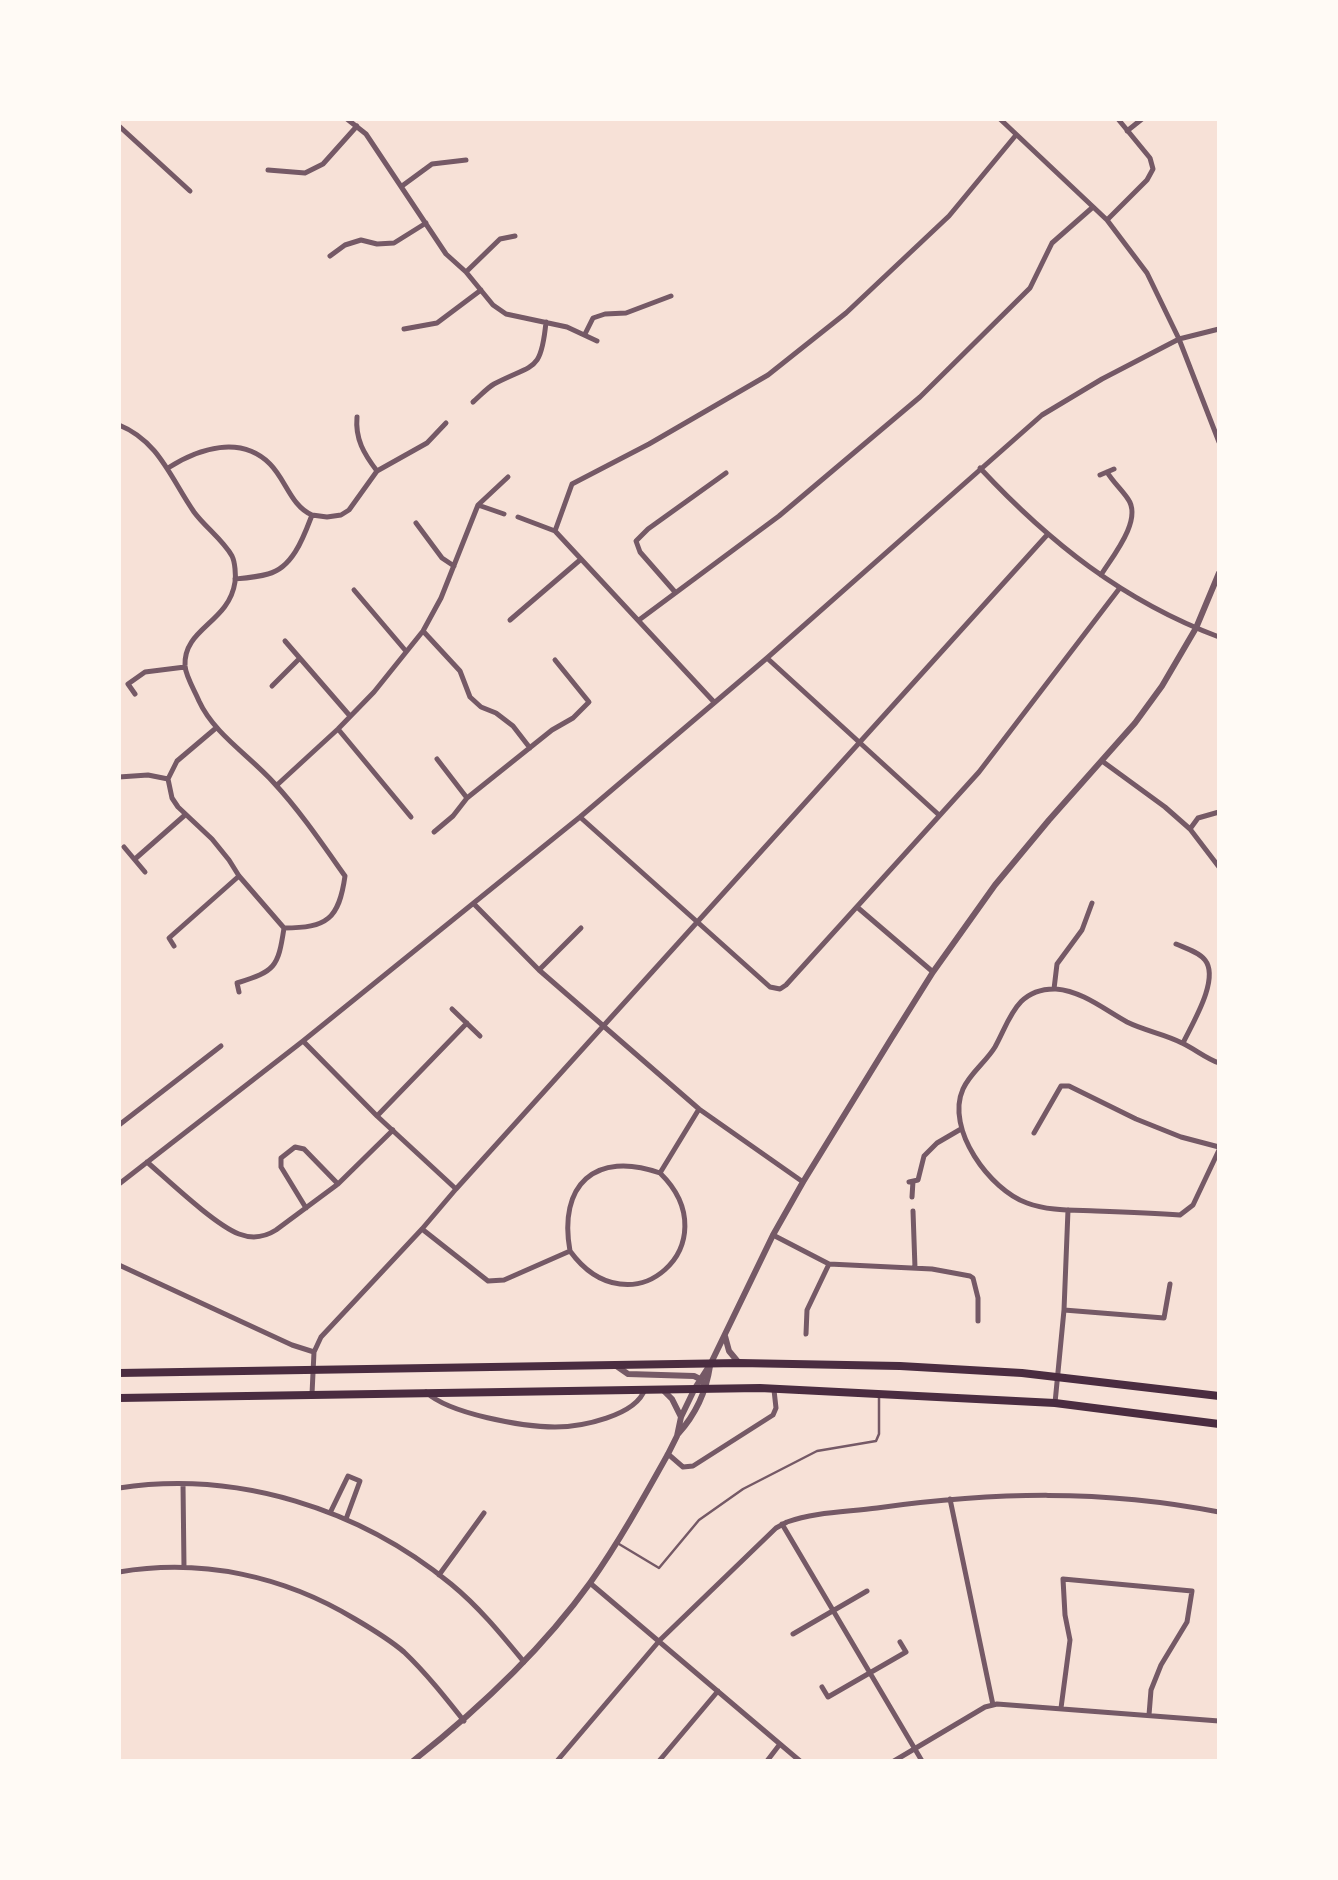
<!DOCTYPE html>
<style>
body{margin:0}
#map{position:relative;width:1338px;height:1880px;overflow:hidden;background:#f7e1d7;font-family:"DM Sans",sans-serif}
canvas{display:block}
.frame{position:absolute;inset:0;border:121px solid #fffaf5;pointer-events:none}
</style>
<div id="map">
<canvas width="1338" height="1880"></canvas>
<div class="frame"></div>
</div>
<script>
const ctx = document.querySelector('canvas').getContext('2d');
ctx.lineJoin = 'round';
function stroke(path, color, width, dash) {
  ctx.strokeStyle = color;
  ctx.lineWidth = width;
  ctx.lineCap = dash ? 'butt' : 'round';
  ctx.setLineDash(dash || []);
  ctx.stroke(path);
}
const service = new Path2D(`
 M619,1544l40,24 40,-48 44,-31 74,-38 59,-10 3,-7v-39`);
const minor = new Path2D(`
 M347,119l19,15 80,120 20,18 27,33 13,9 61,13 30,14
 M1000,119l107,101 40,53 32,66 40,103
 M119,126l71,65
 M1127,131l15,-12
 M268,170l37,3 18,-9 34,-38
 M402,186l30,-22 34,-4
 M1107,220l40,-40 6,-11 -3,-11 -32,-39
 M330,256l15,-11 16,-5 16,4 17,-1 32,-20
 M466,272l34,-33 15,-3
 M404,329l33,-6 44,-33
 M585,334l8,-16 12,-4 21,-1 45,-17
 M473,402c7,-6 14,-14 21,-18 40,-21 47,-11 52,-62
 M357,417c-2,22 7,37 20,54
 M119,425c40,16 52,54 75,87 11,15 29,28 38,44 3,6 4,19 3,26 -6,41 -52,46 -50,84 1,11 10,25 14,35 15,33 51,55 75,82 26,28 49,62 71,93 -6,43 -18,52 -61,52l-45,-52 -10,-16 -17,-21 -34,-32 -6,-9 -4,-19 9,-18 39,-33
 M168,468c31,-20 73,-33 102,-4 16,16 21,42 42,51
 M980,468c69,74 143,133 239,169
 M1100,475l14,-6
 M478,505l26,9
 M518,517l37,14 159,171
 M416,523l26,35 12,8
 M555,531l17,-47 77,-40 119,-69 78,-62 103,-97 67,-81
 M1101,575c11,-18 42,-55 27,-76 -6,-9 -15,-17 -21,-27
 M235,579c11,-1 23,-2 33,-5 25,-6 36,-38 44,-59l15,2 14,-2 8,-5 28,-39 50,-28 19,-20
 M354,590l51,60
 M675,592l-35,-40 -4,-11 12,-12 78,-56
 M510,620l70,-60
 M639,620l140,-104 141,-119 110,-109 22,-45 41,-36
 M423,631l37,40 10,26 11,10 15,6 17,13 17,22
 M285,641l65,75
 M767,658l172,157
 M272,686l27,-27
 M135,694l-7,-10 17,-12 40,-5
 M338,729l73,88
 M437,759l30,39
 M1102,761l63,46 25,22 29,38
 M119,777l29,-2 20,4
 M277,785l61,-56 36,-37 49,-61 18,-33 37,-93 30,-28
 M580,817l190,170 10,2 6,-4 193,-213 140,-183
 M1190,829l8,-11 21,-6
 M434,832l19,-16 14,-18 85,-68 21,-12 16,-16 -34,-42
 M124,847l21,25
 M135,859l50,-44
 M474,904l65,66 160,139 104,73
 M857,907l76,65
 M1176,944c9,4 23,8 29,16 15,19 -13,64 -22,83
 M174,946l-5,-8 70,-62
 M539,970l42,-42
 M1054,989l3,-25 25,-34 10,-27
 M239,992l-2,-9c38,-12 41,-15 47,-55
 M452,1009l28,27
 M303,1041l74,75 79,73
 M1219,1063c-14,-5 -24,-14 -37,-20 -17,-9 -37,-12 -55,-21 -22,-12 -45,-31 -71,-33 -40,-1 -46,31 -61,58 -9,15 -25,26 -32,42 -18,40 27,101 64,114 21,8 47,7 69,8 28,1 56,2 84,4l13,-10 26,-55
 M377,1116l90,-93
 M119,1125l102,-79
 M1034,1133l27,-47h8l67,33 45,18 38,10
 M147,1162c22,19 68,63 92,72 13,5 26,3 37,-4l62,-46 55,-54
 M909,1182l9,-2 6,-24 13,-13 24,-14
 M119,1184l184,-143 277,-224 187,-159 275,-243 60,-36 77,-40 40,-10
 M912,1197l1,-16
 M306,1208l-25,-41v-9l14,-11 9,2 34,35
 M913,1211l2,57
 M422,1229l66,52 16,-1 66,-29c-12,-66 25,-101 90,-78l39,-64
 M773,1235l56,29 103,5 38,7 3,2 5,20v23
 M570,1251c61,84 162,-8 90,-78
 M119,1265l173,80 22,7 -2,42
 M1064,1310l100,8 6,-34
 M806,1334l1,-24 22,-46
 M314,1352l7,-15 101,-108 34,-40 591,-654
 M426,1392c23,22 98,35 129,35 26,0 81,-11 90,-38
 M1055,1403l9,-93 4,-100
 M668,1454l15,13 10,-1 80,-51 3,-7 -2,-18
 M183,1484l1,83
 M119,1488c119,-18 241,21 332,96 28,23 50,50 73,78
 M950,1499l43,206
 M330,1513l18,-37 12,5 -14,38
 M782,1524l140,237
 M119,1572c83,-14 165,4 236,47 17,10 34,20 49,33 22,21 41,45 60,69
 M439,1575l45,-62
 M590,1583l210,178
 M793,1634l74,-43
 M822,1687l6,10 78,-45 -6,-10
 M1061,1708l9,-68 -5,-25 -2,-36 129,12 -5,31 -26,43 -10,25 -2,25
 M557,1761l103,-121 116,-112 11,-6c28,-10 61,-10 90,-14 116,-16 226,-19 342,4
 M659,1761l59,-70
 M767,1761l13,-17
 M894,1761l91,-54 12,-3 222,17`);
const tertiary = new Path2D(`
 M725,1336l4,15 10,12
 M615,1365l13,9 66,2 6,3 7,9
 M663,1390l9,9 9,18
 M678,1434c18,-20 28,-41 32,-68
 M413,1761c66,-52 128,-110 177,-178 29,-41 54,-86 78,-129l9,-18 4,-19 14,-29 16,-25 62,-128 30,-53 88,-143 42,-67 62,-87 54,-65 86,-97 27,-37 34,-58 23,-55`);
const trunk = new Path2D(`
 M119,1373l620,-10 161,3 122,7 197,23
 M119,1398l641,-10 295,15 164,21`);
stroke(service, '#755966', 2.5);
stroke(minor, '#755966', 5);
stroke(tertiary, '#755966', 6);
stroke(trunk, '#4a2c40', 8);
</script>
